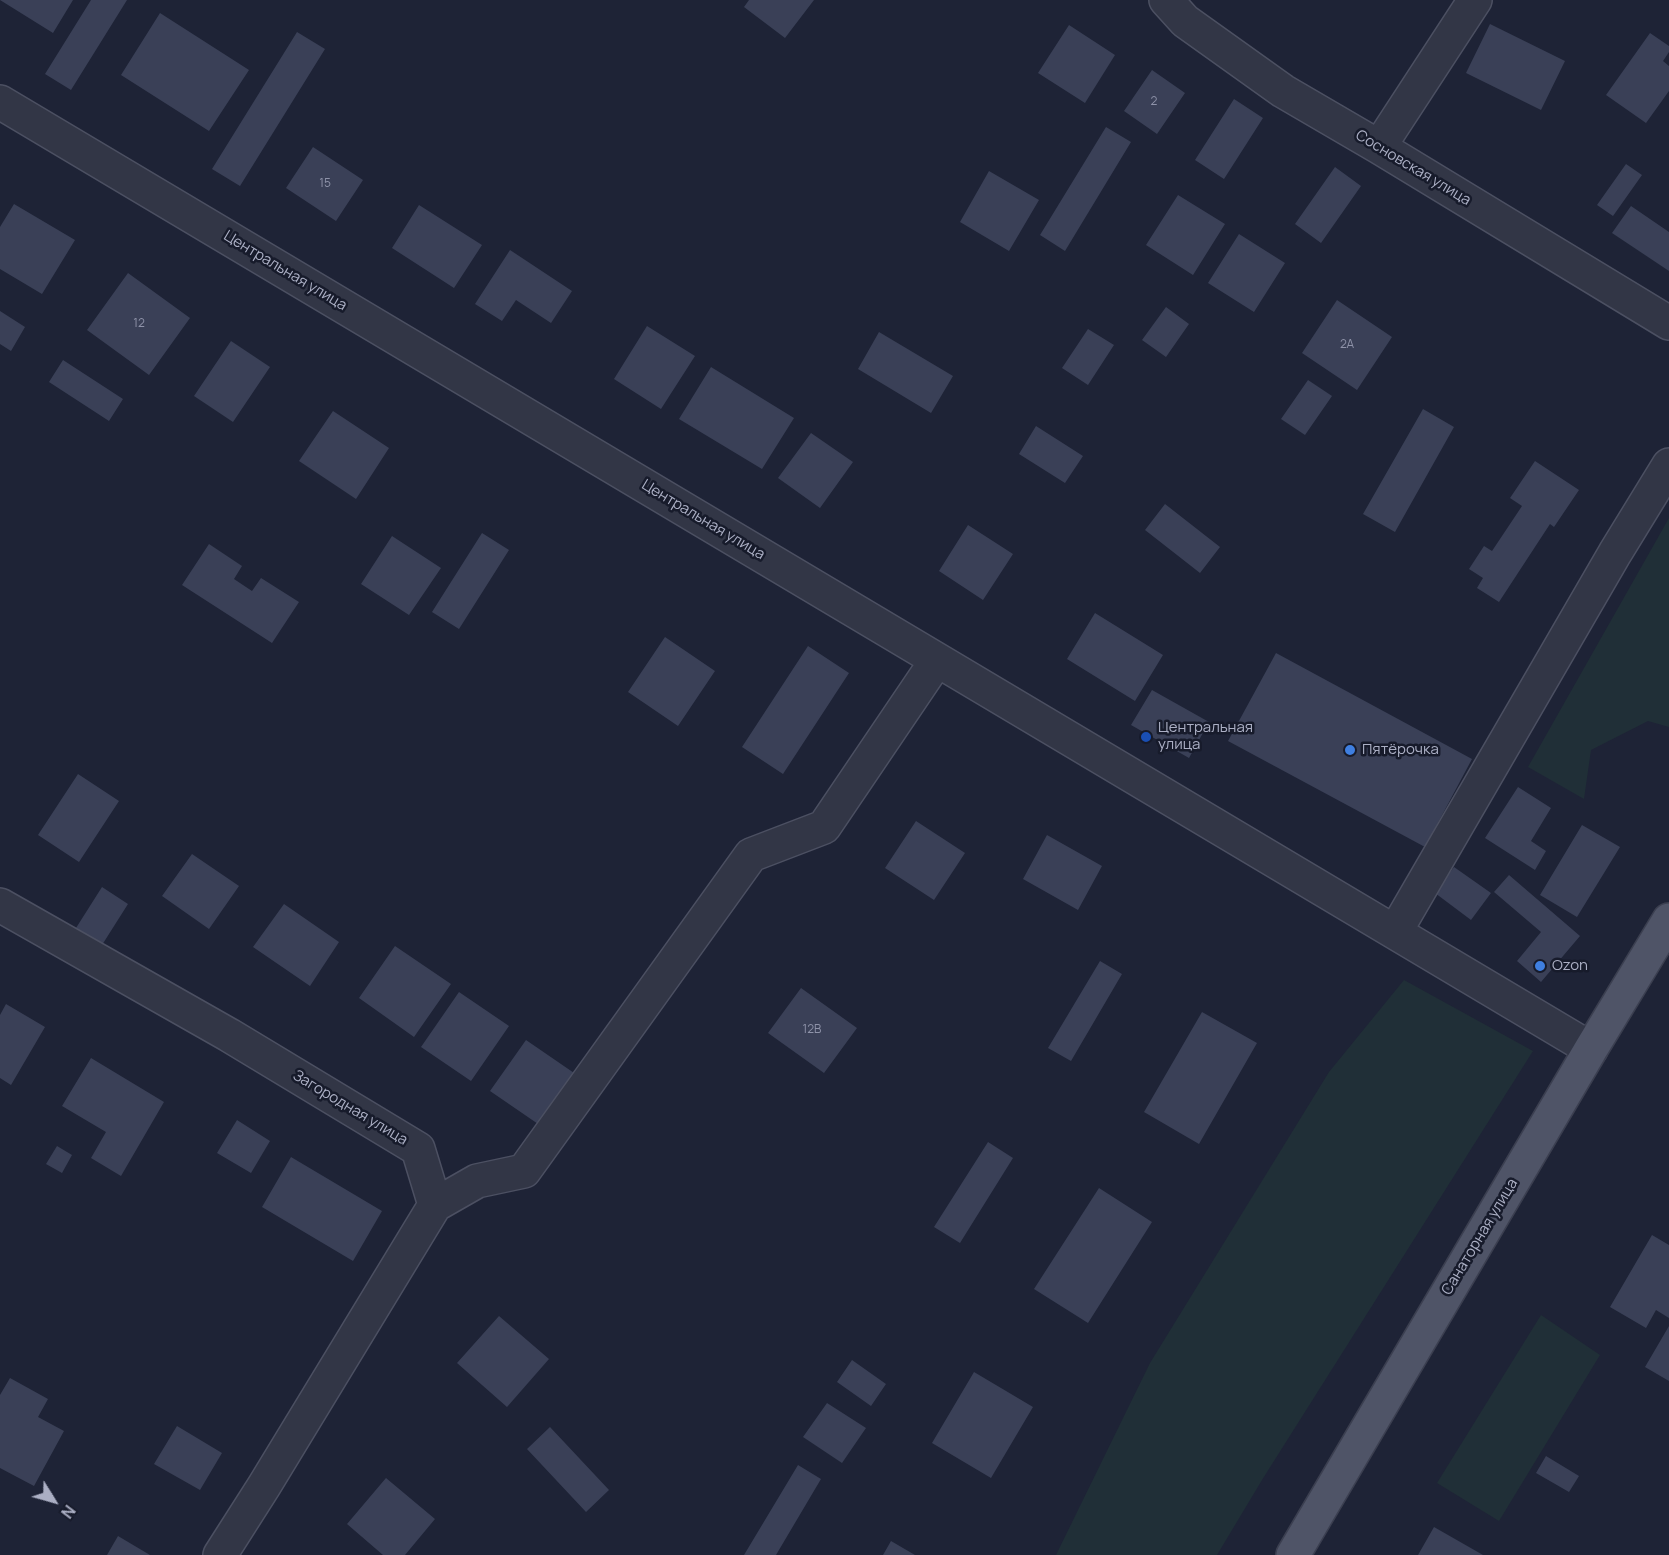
<!DOCTYPE html>
<meta charset="utf-8">
<style>
body{margin:0}
#map{position:relative;width:1669px;height:1555px;overflow:hidden;background:#1e2336;font-family:Manrope,sans-serif}
canvas{display:block}
.north{position:absolute;left:24px;top:1471px;width:60px;height:60px;-webkit-text-stroke:4px #171b2b;paint-order:stroke;rotate:127deg;font-size:16px;font-weight:700;line-height:24px;text-align:center;color:#abafc4}
.north::after{content:'';display:block;margin:auto;width:21px;height:27px;background:#abafc4;clip-path:polygon(50% 0,100% 100%,50% 72%,0 100%)}
</style>
<div id="map">
<canvas width="1669" height="1555"></canvas>
<div class="north">N</div>
</div>
<script>
const ctx = document.querySelector('canvas').getContext('2d');
ctx.lineJoin = 'round';
function fillPath(path, color) {
  ctx.fillStyle = color;
  ctx.fill(path, 'evenodd');
}
function stroke(path, color, width, dash) {
  ctx.strokeStyle = color;
  ctx.lineWidth = width;
  ctx.lineCap = dash ? 'butt' : 'round';
  ctx.setLineDash(dash || []);
  ctx.stroke(path);
}
function drawText(font, color, halo, rows, align = 'center') {
  ctx.font = font + ' Manrope,sans-serif';
  ctx.lineWidth = 5;
  ctx.setLineDash([]);
  ctx.textBaseline = 'middle';
  ctx.strokeStyle = halo;
  ctx.fillStyle = color;
  for (const [text, x, y, turn = 0] of rows) {
    ctx.save();
    ctx.translate(x, y);
    ctx.rotate((+turn || 0) * Math.PI / 180);
    ctx.textAlign = isNaN(turn) ? turn : align;
    if (halo) ctx.strokeText(text, 0, 0);
    ctx.fillText(text, 0, 0);
    ctx.restore();
  }
}
const green = new Path2D(`
 M1669,518v209l-21,-6 -57,29 -7,49 -56,-32z
 M1404,980l129,71 -271,429 -45,75h-161l94,-192 179,-291z
 M1541,1315l59,40 -101,166 -62,-38z`);
const building = new Path2D(`
 M0,0h73l-20,33z
 M91,0h36l-56,90 -26,-16z
 M749,0h65l-29,38 -41,-31z
 M160,13l89,57 -40,61 -88,-56z
 M1490,24l75,37 -24,49 -75,-37z
 M1069,25l46,30 -30,48 -47,-30z
 M297,32l28,17 -85,137 -28,-17z
 M1650,33l19,13v6l-6,9 6,5v25l-23,32 -40,-28z
 M1152,70l33,23 -28,41 -33,-23z
 M1234,99l29,19 -39,61 -29,-19z
 M1106,127l25,15 -66,109 -25,-16z
 M313,147l50,33 -27,41 -50,-33z
 M1626,164l16,11 -29,41 -16,-11z
 M1335,167l26,19 -40,57 -26,-19z
 M989,171l50,29 -30,51 -49,-29z
 M1178,195l47,29 -32,51 -47,-30z
 M14,204l61,36 -33,54 -42,-25v-42z
 M419,205l63,40 -28,43 -62,-40z
 M1631,206l38,26v39l-57,-38z
 M1239,234l46,29 -31,49 -46,-29z
 M510,250l62,41 -21,32 -35,-23 -14,21 -27,-17z
 M128,273l62,45 -41,57 -62,-45z
 M1337,300l55,37 -35,53 -55,-37z
 M1166,307l23,17 -23,33 -24,-17z
 M0,311l25,16 -14,24 -11,-7z
 M647,326l48,30 -34,53 -47,-30z
 M1088,329l26,16 -26,40 -26,-17z
 M879,332l74,44 -22,37 -73,-44z
 M231,341l39,26 -37,55 -39,-26z
 M63,360l60,39 -14,22 -60,-39z
 M711,367l83,51 -32,51 -83,-50z
 M1308,380l24,16 -27,39 -24,-16z
 M1423,409l31,18 -59,105 -32,-18z
 M333,411l56,37 -33,51 -57,-38z
 M1036,426l47,30 -18,27 -46,-29z
 M811,433l42,29 -33,46 -42,-30z
 M1535,461l44,29 -25,37 -4,-3 -51,78 -22,-14 6,-10 -14,-9 15,-23 8,5 30,-45 -12,-8z
 M1165,504l55,43 -20,26 -55,-43z
 M968,525l45,29 -30,46 -44,-29z
 M482,533l27,17 -50,79 -27,-17z
 M392,536l49,32 -32,47 -48,-31z
 M209,544l33,22 -8,13 18,12 9,-13 38,24 -27,41 -90,-58z
 M1095,613l68,42 -28,46 -68,-42z
 M665,637l50,34 -37,55 -50,-34z
 M808,646l41,27 -66,101 -41,-27z
 M1276,653l196,106 -47,88 -197,-106z
 M1152,690l57,32 -20,36 -58,-33z
 M78,774l41,27 -40,61 -41,-27z
 M1518,787l33,21 -20,33 15,10 -11,19 -50,-32z
 M916,821l49,32 -31,47 -49,-32z
 M1582,825l38,22 -43,70 -37,-22z
 M1047,835l55,31 -24,44 -55,-31z
 M192,854l47,32 -30,43 -47,-33z
 M1454,867l37,26 -20,27 -36,-27z
 M1509,875l71,61 -39,46 -24,-21 24,-29 -47,-40z
 M102,887l26,17 -26,41 -26,-17z
 M284,904l55,38 -29,44 -57,-39z
 M395,946l56,38 -37,53 -55,-39z
 M1100,961l22,13 -51,87 -23,-13z
 M801,988l56,40 -33,45 -56,-40z
 M459,992l50,34 -38,55 -50,-34z
 M6,1004l39,23 -34,58 -11,-7v-63z
 M1202,1012l55,31 -58,101 -55,-32z
 M526,1040l51,35 -36,51 -51,-35z
 M91,1058l73,44 -43,74 -30,-18 15,-26 -44,-26z
 M237,1120l33,21 -19,32 -34,-20z
 M988,1142l25,16 -53,85 -26,-16z
 M57,1146l15,9 -10,18 -16,-9z
 M291,1157l91,54 -29,50 -91,-54z
 M1099,1188l53,34 -64,101 -54,-34z
 M1652,1235l17,10v73l-13,-8 -10,18 -36,-21z
 M499,1316l50,43 -42,48 -50,-44z
 M1669,1326v55l-24,-14z
 M852,1360l34,24 -15,22 -34,-24z
 M974,1372l59,35 -42,71 -59,-35z
 M10,1378l38,21 -10,18 26,14 -30,55 -34,-18v-73z
 M827,1403l39,25 -24,35 -39,-26z
 M177,1426l45,27 -22,37 -46,-26z
 M550,1427l59,63 -23,22 -59,-63z
 M1546,1456l33,20 -10,16 -33,-19z
 M798,1465l23,14 -45,76h-32z
 M386,1478l49,41 -30,36h-22l-36,-31z
 M1434,1527l49,28h-65z
 M118,1536l32,19h-43z
 M891,1541l24,14h-32z`);
const minor = new Path2D(`
 M1166,0l19,21 98,70 96,56 290,176
 M0,102l1591,947
 M1379,147l96,-147
 M0,905l229,130 189,114 17,56 -171,281 -44,69
 M1395,932l220,-379 54,-88
 M435,1205l42,-24 47,-10 227,-316 73,-28 113,-167`);
const major = new Path2D(`
 M1293,1555l298,-506 78,-129`);
const markers = [
 [1146,737,6,"#1a4fb4"],
 [1350,750,6,"#3f7fe0"],
 [1540,966,6,"#3f7fe0"]
];
const numberNames = [
 ["2",1154,102],
 ["15",325,184],
 ["12",139,324],
 ["2А",1347,345],
 ["12В",812,1030]
];
const streetNames = [
 ["Сосновская улица",1413,168,31],
 ["Центральная улица",285,271,31],
 ["Центральная улица",703,520,31],
 ["Загородная улица",350,1108,31],
 ["Санаторная улица",1480,1237,-59]
];
const poiNames = [
 ["Центральная",1158,728],
 ["улица",1158,745],
 ["Пятёрочка",1362,750],
 ["Ozon",1552,966]
];
fillPath(green, '#202f37');
fillPath(building, '#3a4057');
stroke(minor, '#4c5062', 36);
stroke(major, '#3b3f50', 36);
stroke(minor, '#323646', 33);
stroke(major, '#4f5467', 33);
for (const [x, y, r, color] of markers) {
  const dot = new Path2D();
  dot.arc(x, y, r, 0, 2 * Math.PI);
  ctx.fillStyle = color;
  ctx.fill(dot);
  stroke(dot, '#171b2b', 2);
}
drawText('12px', '#8f93a9', null, numberNames);
drawText('15px', '#abafc4', '#171b2b', streetNames);
drawText('15px', '#abafc4', '#171b2b', poiNames, 'left');
</script>
